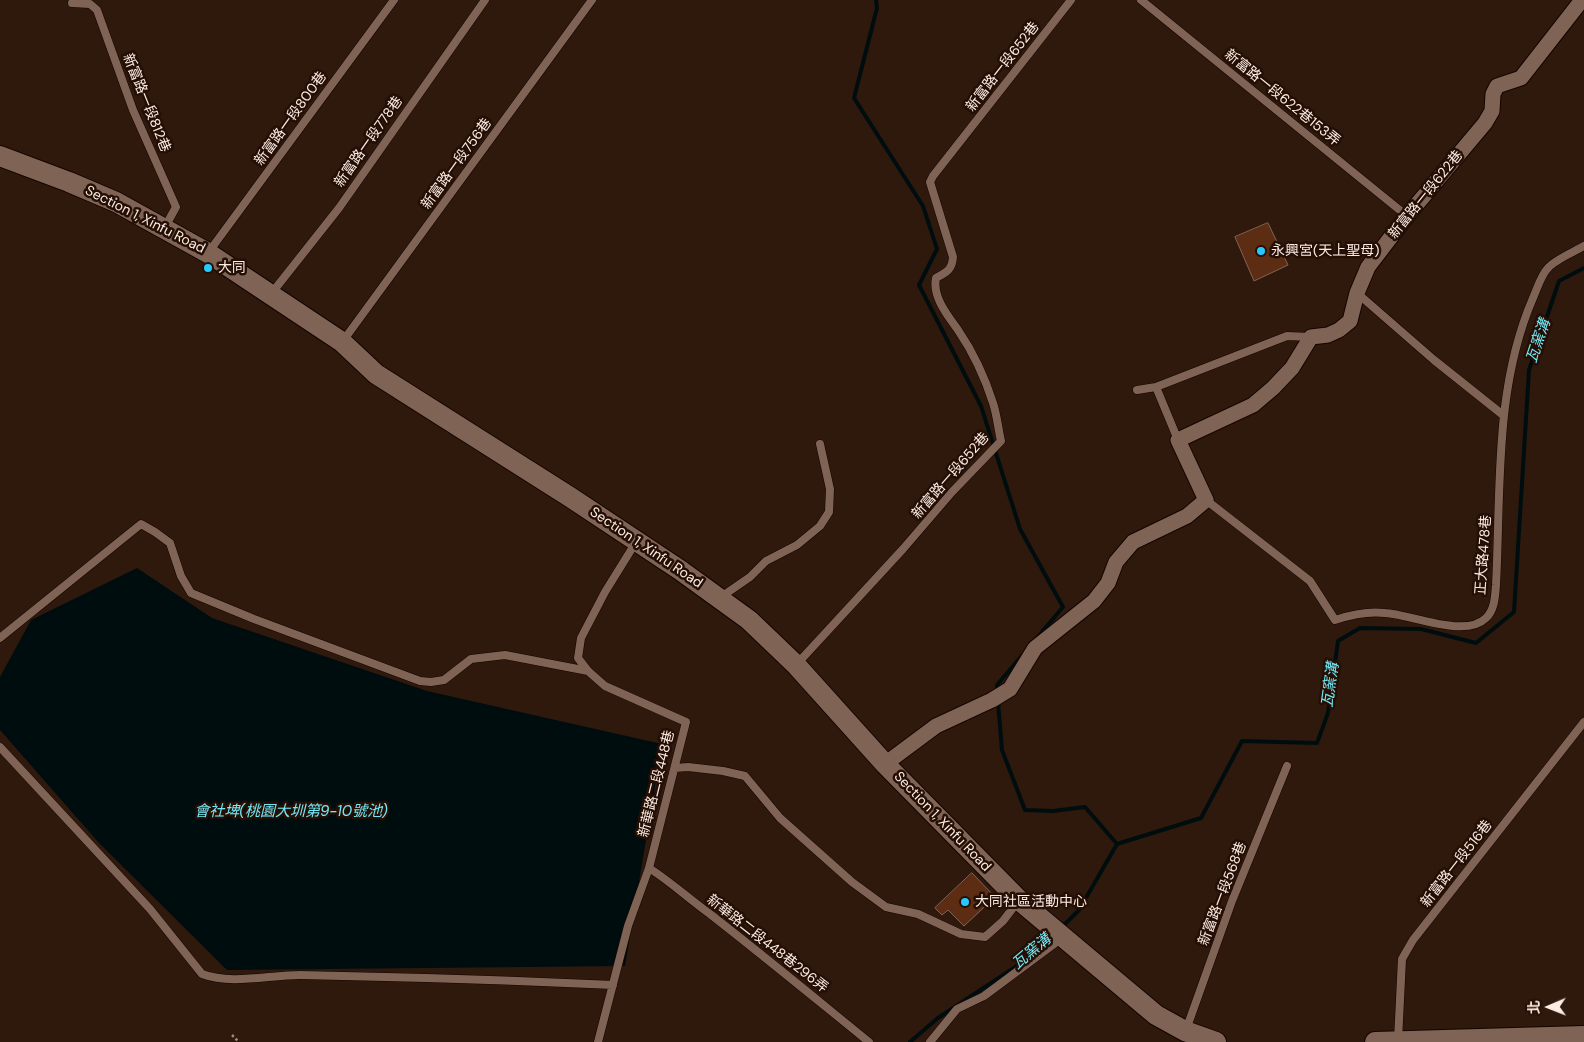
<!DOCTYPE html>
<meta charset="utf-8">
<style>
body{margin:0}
#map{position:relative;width:1584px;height:1042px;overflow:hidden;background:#2f190d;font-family:"DM Sans","Noto Sans TC",sans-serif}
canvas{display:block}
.north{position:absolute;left:1524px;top:982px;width:50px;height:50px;-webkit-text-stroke:4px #250f05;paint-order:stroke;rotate:269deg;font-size:14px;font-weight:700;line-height:20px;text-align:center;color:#fcece4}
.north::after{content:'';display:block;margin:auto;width:18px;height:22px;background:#fcece4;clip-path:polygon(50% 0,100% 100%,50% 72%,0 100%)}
</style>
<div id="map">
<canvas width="1584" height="1042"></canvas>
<div class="north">北</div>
</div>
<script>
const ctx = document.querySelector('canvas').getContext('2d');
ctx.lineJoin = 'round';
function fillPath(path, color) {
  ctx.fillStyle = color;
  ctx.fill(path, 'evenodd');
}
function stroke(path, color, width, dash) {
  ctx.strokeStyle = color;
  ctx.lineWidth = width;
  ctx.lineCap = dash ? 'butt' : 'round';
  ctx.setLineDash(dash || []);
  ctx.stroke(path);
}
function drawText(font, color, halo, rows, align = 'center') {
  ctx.font = font + ' "DM Sans","Noto Sans TC",sans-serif';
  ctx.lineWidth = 5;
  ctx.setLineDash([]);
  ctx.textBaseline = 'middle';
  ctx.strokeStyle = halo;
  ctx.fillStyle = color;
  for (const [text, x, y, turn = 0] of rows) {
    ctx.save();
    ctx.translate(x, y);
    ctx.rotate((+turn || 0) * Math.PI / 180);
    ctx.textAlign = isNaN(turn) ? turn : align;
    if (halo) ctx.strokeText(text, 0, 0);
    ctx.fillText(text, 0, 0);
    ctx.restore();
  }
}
const water = new Path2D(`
 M137,568l75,50 215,73 235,53 -37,222 -398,4 -128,-127 -99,-113v-53l31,-57z`);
const stream = new Path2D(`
 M876,0l1,8 -23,90 69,108 14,43 -18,36 62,121 39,123 43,78 -27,32
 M997,692v-7l28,-33
 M998,702l4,48 23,60 28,1 32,-4 32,37
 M1062,927l17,-17 38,-66 84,-26 41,-77 75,2 11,-30 10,-72 22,-13 61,1 55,14 38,-31 15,-242 30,-89 25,-13
 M910,1042l28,-24 82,-54 33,-29`);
const building = new Path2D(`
 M1268,223l20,42 -34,16 -19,-44z
 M972,873l23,24 -31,29 -16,-16 -6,5 -7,-7z`);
const path = new Path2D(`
 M232,1035l7,7`);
const lane = new Path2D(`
 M1141,0l266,216
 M72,3l18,1 7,6 36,100 43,97 -11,20
 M208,253l186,-253
 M1357,293l77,67 69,55
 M271,294l68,-86 146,-208
 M343,341l249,-341
 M1156,387l22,53
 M1137,390l19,-3 131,-51 24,1
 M1206,500l104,81 25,39c15,-5 33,-9 50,-7 25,1 80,26 101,5 9,-9 9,-22 10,-33 5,-96 -2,-197 37,-287 4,-9 8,-23 15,-30 8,-9 26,-16 36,-22
 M721,597l29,-20 16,-16 31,-16 23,-19 9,-14 1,-23 -10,-45
 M0,638l141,-114 14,8 15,11 11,33 10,17 63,26 166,62 11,1 13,-2 27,-21 34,-4 83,16
 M796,665l107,-116 49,-57 49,-51c-3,-13 -4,-26 -8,-38 -8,-25 -20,-51 -35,-73 -10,-14 -26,-33 -22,-52 11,-6 16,-8 17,-21l-23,-75 3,-6 138,-176
 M0,747l150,162 52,65c29,11 67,1 98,1 104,2 209,5 313,10
 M675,768l13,-1 35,4 22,5 35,42 72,64 34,25 32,7 43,20 24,3 18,-16 16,-21
 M649,868c22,14 40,31 61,46 54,42 106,85 159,128
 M1186,1030l46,-129 55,-135
 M1398,1040l4,-81 11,-19 171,-218
 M598,1042l30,-116 21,-58 37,-146 -81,-36 -17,-15 -10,-13 3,-20 24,-46 31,-50
 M930,1042l27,-33 27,-13 78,-58`);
const street = new Path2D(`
 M885,764l51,-38 56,-26 18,-11 25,-41 59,-47 14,-18 8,-21 17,-20 54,-26 19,-16 -28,-60 75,-35 20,-17 19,-20 19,-31 17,-2 11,-5 11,-9 7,-28 11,-26 39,-51 78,-93 7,-12 1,-17 4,-8 24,-8 61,-78`);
const secondary = new Path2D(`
 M0,156l69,26 47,20 92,51 134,89 34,32 194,123 110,73 69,50 47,45 89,99 134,136 137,115 29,16 31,11
 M1375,1042l209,-6`);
const markers = [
 [1261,251,5,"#26c9fe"],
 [208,268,5,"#26c9fe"],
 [965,902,5,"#26c9fe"]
];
const streetNames = [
 ["新富路一段652巷",1003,67,-52],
 ["新富路一段622巷153弄",1282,98,39],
 ["新富路一段812巷",146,103,68],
 ["新富路一段800巷",291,119,-54],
 ["新富路一段778巷",369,142,-55],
 ["新富路一段756巷",457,164,-54],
 ["新富路一段622巷",1426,195,-51],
 ["Section 1, Xinfu Road",145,220,27],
 ["新富路一段652巷",951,476,-49],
 ["Section 1, Xinfu Road",646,548,34],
 ["正大路478巷",1484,555,-86],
 ["新華路二段448巷",657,784,-76],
 ["Section 1, Xinfu Road",942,822,46],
 ["新富路一段516巷",1457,864,-52],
 ["新富路一段568巷",1223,894,-69],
 ["新華路二段448巷296弄",767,944,38]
];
const poiNames = [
 ["永興宮(天上聖母)",1271,251],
 ["大同",218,268],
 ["大同社區活動中心",975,902]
];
const waterNames = [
 ["瓦窯溝",1539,341,-71],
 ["瓦窯溝",1331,685,-82],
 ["會社埤(桃園大圳第9-10號池)",291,812],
 ["瓦窯溝",1032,952,-40]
];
fillPath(water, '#000d0f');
stroke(stream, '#000d0f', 4);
fillPath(building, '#5d2d13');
stroke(building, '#7f6456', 1);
stroke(lane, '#160400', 9);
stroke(street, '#160400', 17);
stroke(secondary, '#160400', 22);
stroke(path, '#9d8b81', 2.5, [2.5, 2.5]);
stroke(lane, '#7f6456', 8);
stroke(street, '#7f6456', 15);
stroke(secondary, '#7f6456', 20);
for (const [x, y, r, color] of markers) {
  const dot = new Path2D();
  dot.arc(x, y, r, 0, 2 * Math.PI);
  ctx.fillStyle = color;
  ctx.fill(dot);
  stroke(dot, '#250f05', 2);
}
drawText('14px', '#fcece4', '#250f05', streetNames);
drawText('14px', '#fcece4', '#250f05', poiNames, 'left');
drawText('italic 15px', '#72eaf8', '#250f05', waterNames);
</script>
